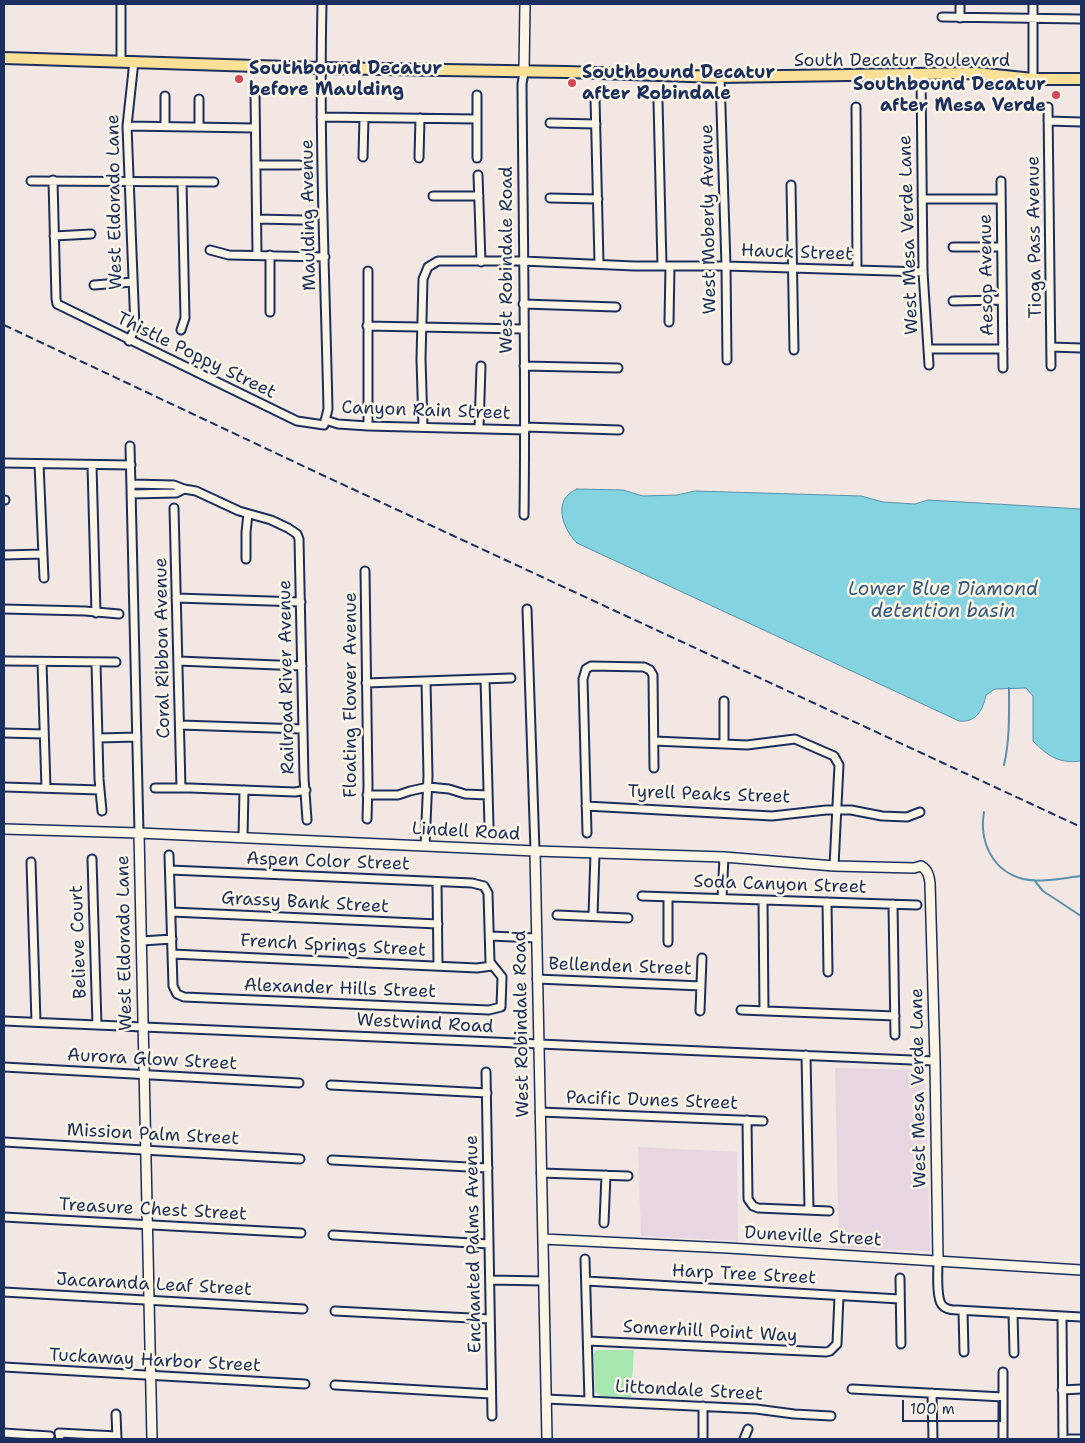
<!DOCTYPE html>
<style>
body{margin:0}
#map{position:relative;width:1085px;height:1443px;overflow:hidden;background:#f2e7e3;font-family:"Shantell Sans",sans-serif}
canvas{display:block}
.frame{position:absolute;inset:0;border:5px solid #1b2f5e;pointer-events:none}
.scale{position:absolute;left:902px;top:1400px;width:99px;height:22px;box-sizing:border-box;border:2px solid #1b2f5e;border-top:0;padding-left:6px;font-size:15px;line-height:18px;white-space:nowrap;color:#1b2f5e;-webkit-text-stroke:4px #fcf5e5;paint-order:stroke}
</style>
<div id="map">
<canvas width="1085" height="1443"></canvas>
<div class="frame"></div>
<div class="scale">100 m</div>
</div>
<script>
const ctx = document.querySelector('canvas').getContext('2d');
ctx.lineJoin = 'round';
function fillPath(path, color) {
  ctx.fillStyle = color;
  ctx.fill(path, 'evenodd');
}
function stroke(path, color, width, dash) {
  ctx.strokeStyle = color;
  ctx.lineWidth = width;
  ctx.lineCap = dash ? 'butt' : 'round';
  ctx.setLineDash(dash || []);
  ctx.stroke(path);
}
function drawText(font, color, halo, rows, align = 'center') {
  ctx.font = font + ' "Shantell Sans",sans-serif';
  ctx.lineWidth = 5;
  ctx.setLineDash([]);
  ctx.textBaseline = 'middle';
  ctx.strokeStyle = halo;
  ctx.fillStyle = color;
  for (const [text, x, y, turn = 0] of rows) {
    ctx.save();
    ctx.translate(x, y);
    ctx.rotate((+turn || 0) * Math.PI / 180);
    ctx.textAlign = isNaN(turn) ? turn : align;
    if (halo) ctx.strokeText(text, 0, 0);
    ctx.fillText(text, 0, 0);
    ctx.restore();
  }
}
const built = new Path2D(`
 M835,1068l90,2 5,181 -91,-3z
 M638,1147l99,5 1,89 -97,-5z`);
const green = new Path2D(`
 M596,1350h38l-3,47 -30,-1 -6,-4 -1,-38z`);
const water = new Path2D(`
 M577,489l46,1 20,6 34,-1 18,-4 166,5 22,6 32,2 13,-4 153,9v252c-22,3 -33,-5 -48,-20v-45l-7,-8 -31,1 -9,6c-3,15 -10,28 -27,26l-382,-178c-15,-15 -25,-44 0,-54z`);
const stream = new Path2D(`
 M1004,765c6,-26 5,-51 5,-77
 M984,812c-5,29 8,59 39,67 18,4 40,-1 58,-3
 M1034,880l9,11 38,25`);
const street = new Path2D(`
 M121,4v57
 M960,4v14
 M942,17l139,2
 M524,72l-2,12c1,144 4,288 2,431
 M921,74l2,198 6,93
 M720,77l6,189 1,94
 M1033,79v-75
 M255,92l2,163
 M165,96v30
 M595,98l4,165
 M199,99v28
 M658,101l4,165
 M856,107l1,163
 M1048,107l3,259
 M321,117l156,2
 M1048,121l33,1
 M550,123l46,1
 M127,126l128,2
 M363,157l1,-39
 M419,158l1,-40
 M477,158v-63
 M256,165h43
 M478,175l3,87
 M53,180l3,119 1,5 240,117 27,4 4,-16c-3,-135 -9,-270 -6,-405
 M31,181l183,1
 M1001,181l2,187
 M791,185l3,165
 M433,196h46
 M550,198l48,1
 M922,199h79
 M257,219l46,1
 M54,236l37,-2
 M953,247h48
 M210,250l19,5 96,2
 M270,255v57
 M368,271v155
 M94,285l39,-3
 M953,301l48,-1
 M523,304l93,3
 M669,322l1,-56
 M367,326l156,3
 M181,330l4,-12 -3,-136
 M129,341l6,-13 -8,-202 7,-65
 M1051,347l30,1
 M929,349h74
 M524,366l94,2
 M325,420l13,4 30,2 157,4
 M423,426l-2,-67 2,-80 5,-12 10,-6h85l111,5h92l197,6
 M525,427l94,3
 M479,428l2,-62
 M130,446l9,387
 M4,463l127,2
 M39,464l5,114
 M92,465l4,148
 M131,484l43,1 10,4 12,2 43,20 32,9 17,8 9,6 2,5 5,239 3,42
 M131,494l45,-1 8,-4
 M4,500h1
 M174,508l7,280
 M4,555l38,-1
 M246,559v-27l2,-18
 M365,571l3,214 -1,34
 M176,598l125,4
 M4,609l81,2 34,3
 M527,609l8,242
 M4,661l112,1
 M178,661l124,5
 M42,662l4,126
 M96,663l3,116 3,32
 M485,679l4,147
 M366,683l145,-5
 M724,701v43
 M180,725l123,4
 M4,733l40,1
 M98,738l39,-1
 M654,741l93,4 48,-6 39,17 5,9 -5,101
 M4,787l96,3
 M155,788h35l105,4 11,-2
 M367,795h31l12,-4 18,-4 21,2 16,5 23,1
 M586,806l186,10 54,-6h25l31,6 25,1 13,-5
 M587,833l-4,-154 3,-10 5,-3 53,1 6,3 3,5 1,93
 M243,837l1,-47
 M425,846l3,-70 -2,-95
 M169,855l4,131 4,8 7,3 305,13 12,-3 1,-30 -12,-15 -2,-69 -4,-7 -12,-3 -302,-13
 M92,859l5,166
 M31,862l5,160
 M437,882l1,84
 M642,896l275,9
 M722,898l2,-41
 M763,900l1,111
 M827,902l1,70
 M893,904l2,131
 M172,912l266,12
 M557,915l71,3
 M593,916l2,-63
 M490,936l47,2
 M142,941l30,-2
 M668,942v-45
 M172,954l305,14 15,-2
 M537,979l164,7
 M741,1010l154,6
 M700,1011l2,-53
 M4,1021l931,40
 M806,1055l3,155
 M4,1067l295,16
 M486,1072l6,344
 M331,1085l156,8
 M540,1112l223,9
 M747,1120l1,79 5,7 5,2 71,3
 M4,1142l296,17
 M332,1160l156,8
 M541,1173l87,3
 M4,1217l297,16
 M604,1223l2,-48
 M333,1235l156,9
 M585,1259l4,142
 M938,1260c0,10 -2,38 4,45 3,4 9,5 15,5l124,7
 M900,1278l1,66
 M490,1280l54,1
 M586,1281l314,18
 M4,1292l299,17
 M335,1311l155,8
 M963,1311l1,41
 M1013,1313l1,40
 M1062,1316l1,123
 M588,1341l238,11 4,-1 7,-7 2,-48
 M4,1367l301,17
 M335,1385l156,9
 M852,1389l151,8
 M1062,1390l19,-1
 M932,1393l1,46
 M546,1399l210,10 38,5 37,2
 M703,1406v33
 M116,1414l1,25
 M4,1433l46,3
 M60,1439l-1,-6 58,3
 M744,1439l4,-10
 M1003,1439v-67
 M1069,1439h12`);
const secondary = new Path2D(`
 M524,72l1,-68
 M4,829l135,4 396,18 189,6 110,9 80,2 7,-2c7,4 8,10 9,17l5,178 3,199
 M139,833l13,606
 M535,851l12,588
 M543,1239l185,9 353,22`);
const primary = new Path2D(`
 M4,58l316,10 247,4 153,5 256,-4 57,6h48`);
const rail = new Path2D(`
 M4,325l314,148 763,354`);
const markers = [
 [239,79,5,"#d1495b"],
 [572,83,5,"#d1495b"],
 [1056,95,5,"#d1495b"]
];
const streetNames = [
 ["South Decatur Boulevard",902,61],
 ["West Eldorado Lane",115,202,-91],
 ["Maulding Avenue",309,215,-91],
 ["West Moberly Avenue",709,219,-91],
 ["West Mesa Verde Lane",909,235,-92],
 ["Tioga Pass Avenue",1035,237,-91],
 ["Hauck Street",797,253,2],
 ["West Robindale Road",507,260,-90],
 ["Aesop Avenue",987,275,-91],
 ["Thistle Poppy Street",196,356,26],
 ["Canyon Rain Street",426,411,2],
 ["Coral Ribbon Avenue",163,648,-91],
 ["Railroad River Avenue",287,677,-91],
 ["Floating Flower Avenue",351,695,-90],
 ["Tyrell Peaks Street",709,795,2],
 ["Lindell Road",466,832,3],
 ["Aspen Color Street",328,862,2],
 ["Soda Canyon Street",780,885,2],
 ["Grassy Bank Street",305,903,3],
 ["Believe Court",79,942,-92],
 ["West Eldorado Lane",125,943,-91],
 ["French Springs Street",333,946,3],
 ["Bellenden Street",620,967,2],
 ["Alexander Hills Street",340,989,2],
 ["Westwind Road",425,1024,3],
 ["West Robindale Road",522,1024,-91],
 ["Aurora Glow Street",152,1060,3],
 ["West Mesa Verde Lane",919,1088,-91],
 ["Pacific Dunes Street",652,1101,2],
 ["Mission Palm Street",153,1135,3],
 ["Treasure Chest Street",153,1210,3],
 ["Duneville Street",813,1237,3],
 ["Enchanted Palms Avenue",474,1244,-91],
 ["Harp Tree Street",744,1275,3],
 ["Jacaranda Leaf Street",154,1285,3],
 ["Somerhill Point Way",710,1332,3],
 ["Tuckaway Harbor Street",155,1361,3],
 ["Littondale Street",689,1391,3]
];
const poiNames = [
 ["Southbound Decatur",249,69],
 ["before Maulding",249,90],
 ["Southbound Decatur",582,73],
 ["after Robindale",582,94],
 ["Southbound Decatur",1046,85,"right"],
 ["after Mesa Verde",1046,106,"right"]
];
const waterNames = [
 ["Lower Blue Diamond",943,590],
 ["detention basin",943,612]
];
fillPath(built, '#e5d6e1');
fillPath(green, '#a6e6af');
fillPath(water, '#84d3e0');
stroke(water, '#5a91ac', 1);
stroke(stream, '#5a91ac', 2);
stroke(street, '#1b2f5e', 11);
stroke(secondary, '#1b2f5e', 12);
stroke(primary, '#1b2f5e', 14);
stroke(street, '#fcf5e5', 7);
stroke(secondary, '#fcf5e5', 9);
stroke(primary, '#fadf96', 10);
stroke(rail, '#1b2f5e', 2, [8, 4]);
for (const [x, y, r, color] of markers) {
  const dot = new Path2D();
  dot.arc(x, y, r, 0, 2 * Math.PI);
  ctx.fillStyle = color;
  ctx.fill(dot);
  stroke(dot, '#fcf5e5', 2);
}
drawText('18px', '#1b2f5e', '#fcf5e5', streetNames);
drawText('bold 18px', '#1b2f5e', '#fcf5e5', poiNames, 'left');
drawText('italic 19px', '#35587e', '#fcf5e5', waterNames);
</script>
